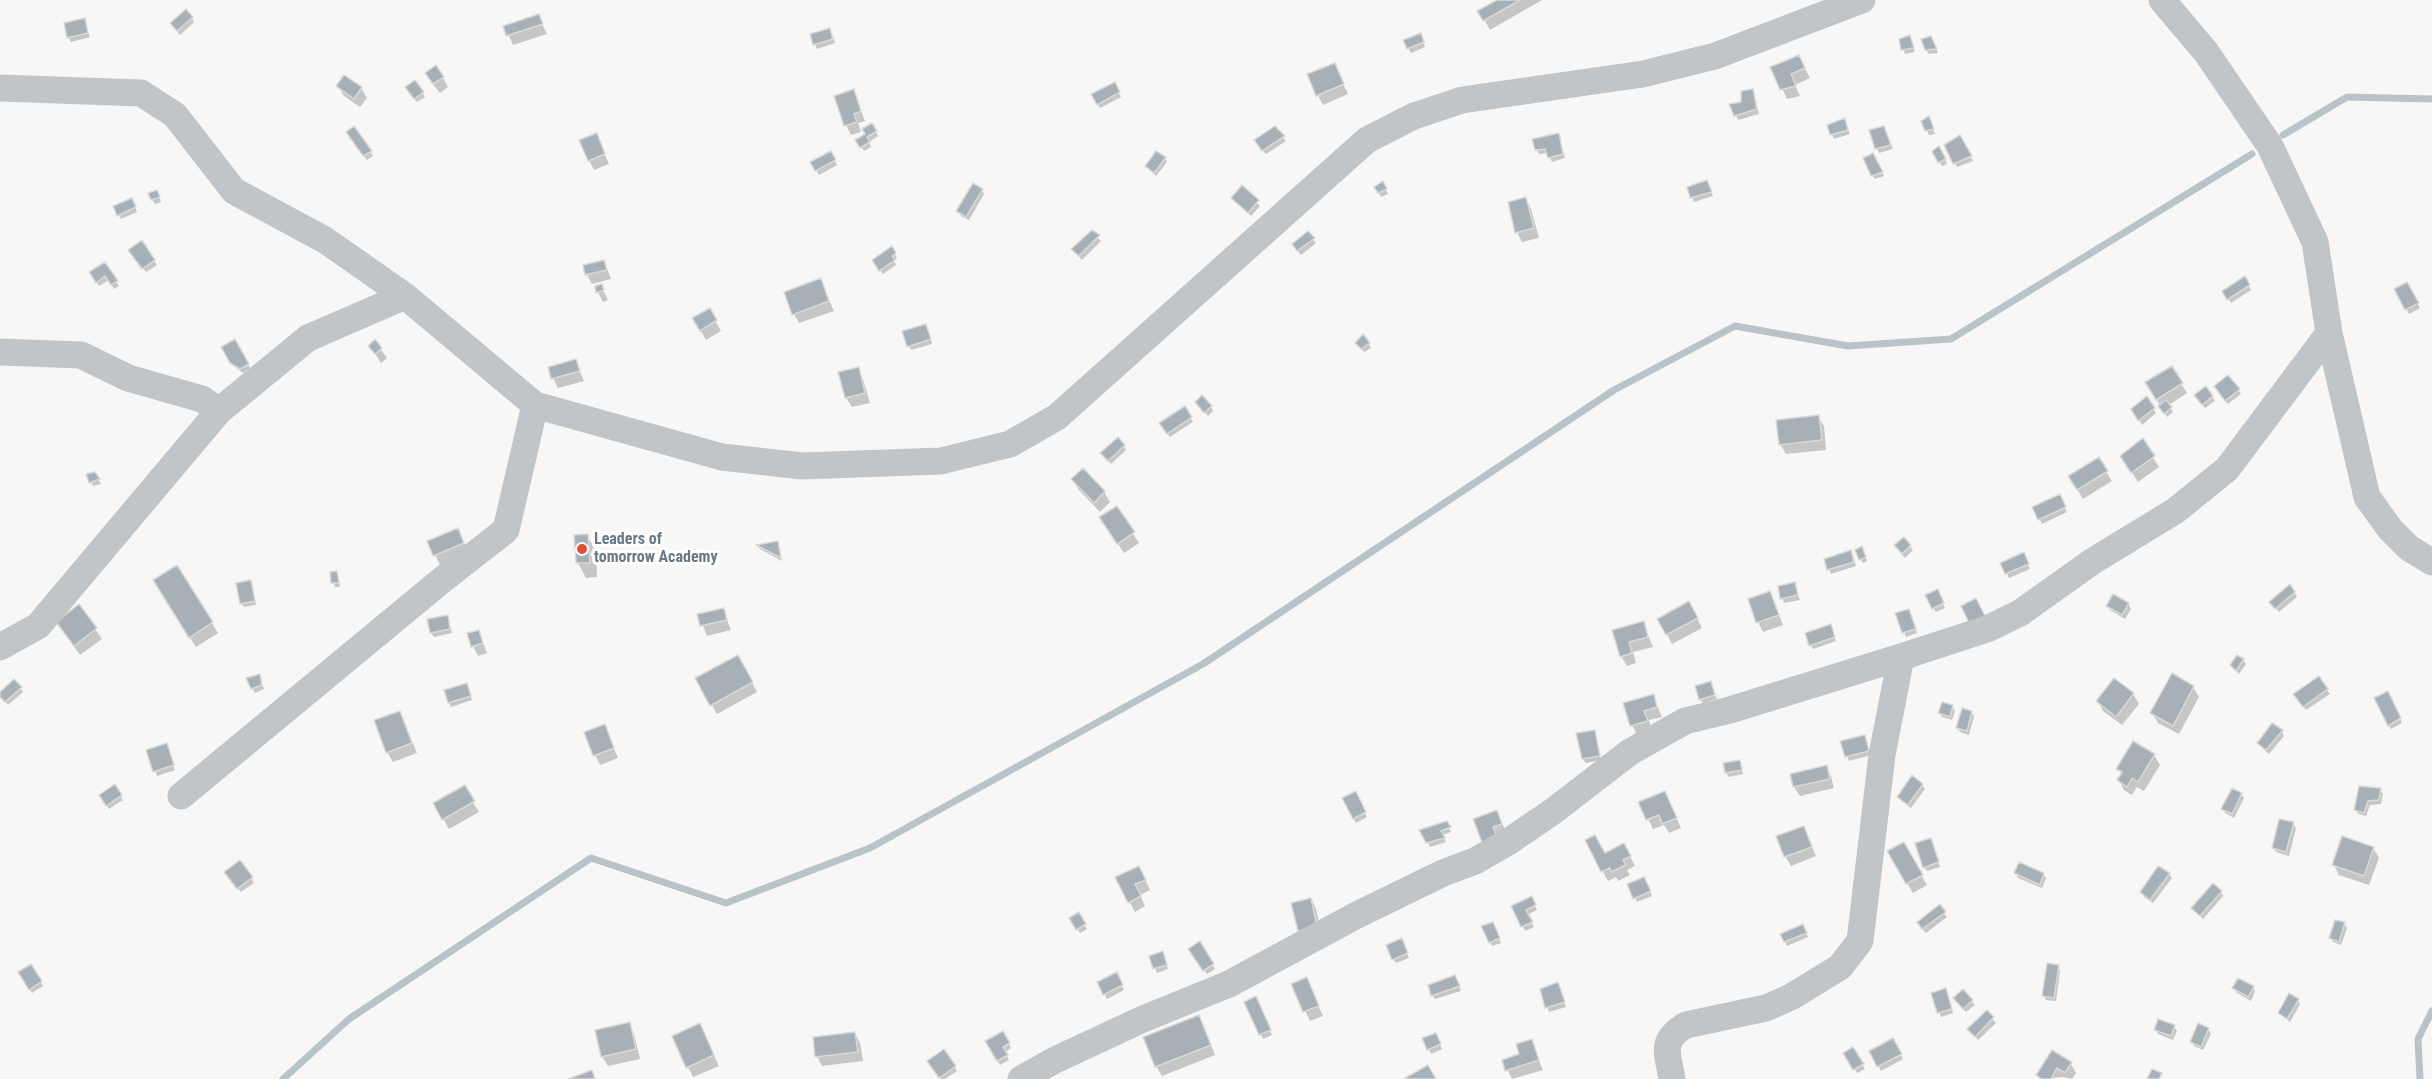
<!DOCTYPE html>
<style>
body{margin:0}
canvas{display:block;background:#f8f7f5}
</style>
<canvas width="2432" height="1079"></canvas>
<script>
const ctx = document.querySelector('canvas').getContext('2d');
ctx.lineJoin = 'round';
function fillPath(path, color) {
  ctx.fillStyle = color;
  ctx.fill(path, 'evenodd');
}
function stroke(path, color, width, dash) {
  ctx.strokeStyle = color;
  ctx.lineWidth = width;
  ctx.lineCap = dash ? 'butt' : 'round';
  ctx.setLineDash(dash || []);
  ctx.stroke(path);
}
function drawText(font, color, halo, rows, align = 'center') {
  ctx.font = font + ' "Roboto Condensed",sans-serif';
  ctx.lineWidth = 6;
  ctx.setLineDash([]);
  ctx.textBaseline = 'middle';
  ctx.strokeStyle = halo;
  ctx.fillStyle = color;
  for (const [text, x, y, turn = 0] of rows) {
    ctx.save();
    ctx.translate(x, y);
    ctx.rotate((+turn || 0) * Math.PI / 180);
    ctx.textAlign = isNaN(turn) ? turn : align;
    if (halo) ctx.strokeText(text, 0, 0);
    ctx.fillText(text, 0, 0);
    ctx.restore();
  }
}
const shadow = new Path2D(`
 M1500,0h42l-52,30 -10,-18z
 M538,16l9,18 -34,11 -8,-18z
 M192,18l2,4 -14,13 -8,-11z
 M84,20l6,17 -19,5 -3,-5z
 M832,34l3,9 -18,6 -2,-5z
 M1422,39l3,8 -14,6 -3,-5z
 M1901,40l10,1 4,11 -10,2z
 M1933,42l5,11 -9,1 -3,-4z
 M1334,65l14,29 -25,11 -5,-10z
 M1804,67l6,11 -15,7 5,11 -13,3 -15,-31z
 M344,77l17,11 6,10 -7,9 -16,-11 -6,-10z
 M443,78l5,9 -8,6 -8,-10z
 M1114,84l7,13 -21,11 -7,-13z
 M853,91l12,30 -7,2 3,9 -10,3 -5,-10z
 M1753,91l6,23 -21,6 -2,-5z
 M409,92l13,1 3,4 -8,5z
 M1844,120l6,14 -16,5 -5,-13z
 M1923,122h7l5,12 -6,1z
 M872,125l6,11 -9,6 2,5 -7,4 -7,-11 9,-6z
 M1275,128l11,13 -20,13 -7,-9z
 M1871,131l15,1 7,17 -14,4z
 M596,135l13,29 -15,6 -5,-10z
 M1558,135l7,23 -13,4 -4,-9 -9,1 -3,-5z
 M350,137l20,14 3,5 -6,4z
 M1959,137l14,24 -16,6 -11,-21z
 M1939,148l8,16 -5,2 -8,-14z
 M831,153l6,12 -18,10 -7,-12z
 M1872,155l12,21 -9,3 -3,-4z
 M1165,158l2,4 -11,14 -7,-6 -2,-4z
 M1382,183l6,11 -7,3 -5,-10z
 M1709,186l4,10 -19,6 -5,-14z
 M1242,187l18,19 -9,10 -18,-18z
 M982,190l2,4 -15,26 -8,-4 -3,-5z
 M159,196l2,6 -6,2 -3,-4z
 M1526,199l5,10 8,29 -17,4 -5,-10z
 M134,204l3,8 -16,7 -2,-4z
 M1092,232l9,9 -19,19 -9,-10z
 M1308,233l8,10 -15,12 -5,-7z
 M141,242l16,23 -11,7 -13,-18z
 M891,248l6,10 -3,3 2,4 -13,9 -7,-9z
 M604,261l7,18 -19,5 -5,-9z
 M104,264l15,22 -5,3 -5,-9 -10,6 -8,-13z
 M2244,278l7,12 -20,13 -7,-11z
 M820,280l14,31 -35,12 -5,-9z
 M2407,284l13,24 -11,6 -13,-24z
 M601,286l7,14 -5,2 -5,-10z
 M709,310l12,21 -15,9 -12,-21z
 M928,330l4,14 -21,6 -2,-4z
 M235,341l15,27 -7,5 -8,-6 -12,-19z
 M375,341l12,17 -6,5 -11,-17z
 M1357,343h11l3,5 -7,4z
 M575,361l9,20 -26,7 -5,-10z
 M2171,368l16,25 -18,12 4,7 -6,5 -20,-34z
 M858,369l5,10 7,24 -18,4 -6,-9 -6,-25z
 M2206,388l9,13 -10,7 -7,-8z
 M2238,390l3,4 -13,10 -10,-13z
 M2147,398l9,15 -14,12 -9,-16z
 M1199,406l12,1 2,4 -5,5z
 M1184,408l9,14 -23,15 -9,-13z
 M1818,417l6,9 2,24 -40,4 -6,-10z
 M2142,440l17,27 -21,15 -10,-16z
 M1124,446l2,4 -15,14 -6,-7z
 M2098,459l14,22 -29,18 -13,-22z
 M1083,470l21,22 6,10 -10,10 -22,-23 -5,-10z
 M94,473l7,11 -8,2 -2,-4z
 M2059,496l8,16 -25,12 -8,-16z
 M1116,508l23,35 -15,10 -17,-26z
 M458,530l11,23 -29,12 -11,-23z
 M587,536l9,15 1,26 -11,1 -8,-15z
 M1904,539l9,11 -8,8 -7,-8z
 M777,543l5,18 -22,-12 -2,-3z
 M1864,553l3,8 -4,2 -3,-4z
 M1853,556l3,10 -25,8 -2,-5z
 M2025,558l5,11 -21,9 -7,-15z
 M176,567l42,66 -22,14 -36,-57z
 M337,572l3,15h-5l-4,-14z
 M250,582l6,23 -12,2 -3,-4z
 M1794,584l6,16 -16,3 -5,-16z
 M1770,592l13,33 -20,7 -5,-10z
 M2294,592l3,5 -18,15 -5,-6z
 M1939,595l6,13 -9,4 -3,-4z
 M1689,603l13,25 -30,16 -13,-25z
 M2128,604l3,5 -6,10 -15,-9 -2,-4z
 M79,606l23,33 -22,16 -17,-23z
 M723,610l8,20 -24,6 -8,-20z
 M1909,610l8,23 -11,4 -9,-23z
 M447,616l5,17 -18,4 -3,-4z
 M1643,623l10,24 -20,5 3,11 -9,3 -6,-10 -7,-24z
 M478,631l9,22 -9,3 -5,-10z
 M1832,631l4,10 -23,8 -2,-4z
 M738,657l19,35 -40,22 -20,-35z
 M2243,660l3,4 -7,10 -7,-9z
 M259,676l5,13 -9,4 -7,-14z
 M2318,678l12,16 -24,16 -9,-12z
 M2114,680l19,14 6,10 -17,21 -19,-14 -5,-10z
 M1710,683l7,16 -14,4 -3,-4z
 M2193,687l6,10 -20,37 -21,-11 -6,-10z
 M20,688l3,4 -15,13 -8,-9z
 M468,689l4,11 -21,7 -2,-4z
 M1653,696l9,21 -13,3 3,11 -15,4 -5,-10z
 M2390,697l12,26 -11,6 -15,-30z
 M1952,707l3,4 -3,9 -10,-3 -2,-4z
 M1971,712l3,4 -5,19 -9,-3 -2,-4z
 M400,713l17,40 -24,9 -6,-10z
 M604,726l14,32 -18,7 -5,-10z
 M2282,731l2,5 -15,18 -8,-7 -2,-4z
 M1594,732l7,28 -15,3 -3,-4z
 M1864,737l7,18 -22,6 -7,-18z
 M168,749l7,21 -18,6 -9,-25z
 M2154,755l6,10 -16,26 -7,-4 -5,8 -8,-5 -5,-10 3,-5 -4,-6z
 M1739,761l4,13 -14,3 -3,-4z
 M1826,767l5,9 3,12 -34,8 -6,-9z
 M1922,785l3,4 -14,19 -10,-7 -3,-4z
 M115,786l8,14 -14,9 -8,-13z
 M464,787l15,25 -30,17 -14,-25z
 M2380,790l3,4 -2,10 -11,1 -4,11 -8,-2 -3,-4z
 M1355,793l12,24 -11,6 -12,-24z
 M1665,793l16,35 -12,5 -5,-8 -11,4 -13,-26z
 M2241,794l3,4 -10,20 -9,-5 -2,-4z
 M1497,812l10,22 -21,15z
 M1446,823l5,9 -9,3 4,7 -16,5 -8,-16z
 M2293,824l3,4 -7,28 -13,-4 -2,-4z
 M1804,828l12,28 -25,10 -6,-10z
 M1587,841l18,14 19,-10 11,21 -8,4 3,5 -12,6 -2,-4 -8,4z
 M1903,844l24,41 -14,8 -24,-41z
 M1933,844l7,23 -13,4 -3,-4z
 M2373,848l6,10 -10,27 -30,-10 -5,-10z
 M240,862l14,21 -13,9 -13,-16z
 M2016,873l27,1 3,4 -4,10 -24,-10z
 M2169,874l3,4 -19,25 -9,-6 -3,-5z
 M1144,877l6,13 -10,5 5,11 -10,6 -18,-34z
 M1646,883l6,13 -15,6 -2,-4z
 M2221,892l2,4 -20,23 -7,-7z
 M1311,899l5,10 6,27 -17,4z
 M1533,902l4,8 -10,5 7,12 -9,4 -12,-25z
 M1939,907l8,10 -21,16 -5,-6z
 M1078,914l9,15 -7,4 -9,-15z
 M2344,924l3,4 -6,17 -8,-3 -2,-4z
 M1495,929l6,14 -9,3 -2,-4z
 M1805,931l3,6 -21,9 -2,-5z
 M1199,943l16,26 -8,5 -17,-25z
 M1403,944l6,14 -13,5 -3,-4z
 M1151,957h13l4,12 -11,4z
 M31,966l12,20 -11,7 -12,-20z
 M2058,966l2,5 -4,30 -10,-1 -2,-4z
 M1116,974l8,16 -17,9 -8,-16z
 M1306,979l17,37 -13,5 -17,-36z
 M1457,981l4,10 -26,8 -3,-4z
 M2253,987l2,4 -4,10 -14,-8 -3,-5z
 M1559,988l7,19 -17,5 -7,-22z
 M1963,991l12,14 -9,7 -9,-9z
 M1933,994h15l5,19 -12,4z
 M2298,1000l2,4 -10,18 -10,-9z
 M1257,1002l15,33 -9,4 -17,-36z
 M1987,1012l9,11 -18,17 -9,-11z
 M629,1024l5,10 6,25 -32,7 -6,-9 -5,-25z
 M1204,1027l11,28 -53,21 -6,-10z
 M2174,1027l3,4 -4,9 -15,-6 -2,-4z
 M2208,1029l3,5 -8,16 -9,-4 -2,-5z
 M855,1033l5,10 3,18 -41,5 -5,-10z
 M1003,1033l8,15 -6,4 4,8 -9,5 -13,-23z
 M705,1035l14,31 -26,11 -5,-10z
 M1424,1039h14l4,10 -11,5z
 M1893,1040l10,19 -22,12 -10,-19z
 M1531,1041l12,29 -31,9 -9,-18 18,-6z
 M1853,1049l12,20 -8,4 -12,-19z
 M944,1051l13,20 -12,8h-4l-12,-18z
 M2052,1052l19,12 5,9 -4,6 -9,-2 -23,2 -2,-4z`);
const stream = new Path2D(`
 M2283,135l64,-38 85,2
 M283,1079l66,-60 242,-161 135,45 144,-55 333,-184 411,-274 121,-64 113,20 103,-7 301,-185
 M2420,1079l-2,-40 14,-28`);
const building = new Path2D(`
 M1497,0h23l-37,21 -6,-10z
 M186,9l7,8 -16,14 -7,-8z
 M539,14l4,10 -37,12 -3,-10z
 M85,18l3,15 -21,5 -3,-15z
 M830,28l3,11 -20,6 -3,-11z
 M1421,33l3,9 -17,7 -4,-9z
 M1910,35l4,13 -13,2 -2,-11z
 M1931,36l6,13 -12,1 -4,-11z
 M1799,55l6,13 -14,6 5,12 -16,4 -10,-23z
 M1335,63l9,21 -28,12 -9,-22z
 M436,65l8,12 -11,7 -8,-11z
 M344,75l18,12 -8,12 -18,-13z
 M415,80l9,12 -10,7 -9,-12z
 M1115,82l5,10 -23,13 -6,-11z
 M854,89l7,22 -7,3 3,8 -13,4 -10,-30z
 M1753,89l4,20 -23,7 -5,-12 12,-2v-11z
 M1929,116l5,13 -9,2 -4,-10z
 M1845,118l3,12 -18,5 -3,-10z
 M872,123l5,8 -10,6 3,5 -10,6 -5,-8 10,-6 -3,-5z
 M354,126l18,25 -9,5 -17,-24z
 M1275,126l10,10 -23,15 -8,-11z
 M1884,126l7,19 -16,4 -6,-19z
 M597,133l8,21 -17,7 -9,-21z
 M1559,133l4,21 -15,4 -3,-9 -10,1 -3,-11z
 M1960,135l12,21 -19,8 -9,-19z
 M1939,146l7,13 -8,4 -6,-12z
 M831,151l5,9 -21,11 -5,-9z
 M1156,151l10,6 -12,16 -9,-7z
 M1873,153l10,19 -12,4 -8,-18z
 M1707,180l5,12 -22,6 -3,-11z
 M1383,181l4,8 -9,4 -4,-6z
 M973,183l10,6 -17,28 -10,-6z
 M1242,185l17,15 -11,13 -17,-15z
 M157,190l3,7 -9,3 -3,-7z
 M1526,197l8,31 -19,5 -7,-31z
 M132,198l4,9 -19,9 -4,-10z
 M1092,230l8,5 -21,21 -8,-7z
 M1308,231l7,7 -18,13 -5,-7z
 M142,240l13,20 -13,9 -14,-19z
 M892,246l4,7 -4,3 3,4 -16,11 -7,-11z
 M604,260l3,10 -22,5 -2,-10z
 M105,262l13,19 -7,4 -6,-9 -9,7 -7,-11z
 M2245,276l5,9 -23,15 -5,-9z
 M821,278l8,23 -37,14 -8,-23z
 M2407,282l12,21 -14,7 -11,-21z
 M602,284l2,6 -8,3 -1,-7z
 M710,308l7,12 -17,11 -8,-13z
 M926,324l5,15 -24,8 -5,-16z
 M1363,334l7,9 -9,6 -6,-6z
 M235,339l14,25 -9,5 -10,-6 -9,-16z
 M375,339l7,9 -7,6 -7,-8z
 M576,359l4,12 -29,8 -3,-12z
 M2172,366l11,17 -27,17 -11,-18z
 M859,367l6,26 -20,5 -7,-26z
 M2228,375l12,14 -15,12 -11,-15z
 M2206,386l7,10 -11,9 -8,-10z
 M1202,395l10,11 -8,7 -9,-11z
 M2147,396l8,12 -17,13 -7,-12z
 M2166,400l6,7 -8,7 -6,-8z
 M1185,406l7,11 -25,17 -8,-11z
 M1819,415l3,25 -43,5 -3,-25z
 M1118,437l7,8 -17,16 -8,-8z
 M2143,438l12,18 -24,17 -11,-17z
 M2099,457l9,14 -31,19 -9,-14z
 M1083,468l22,23 -11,12 -23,-24z
 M95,472l5,7 -11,4 -3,-9z
 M2060,494l6,13 -28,13 -6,-13z
 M1117,506l18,26 -18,12 -18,-27z
 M458,528l6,15 -31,13 -6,-15z
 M588,534l2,29h-14l-2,-28z
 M1904,537l7,8 -9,9 -8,-9z
 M778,541l3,17 -25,-13z
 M1862,546l4,11 -7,3 -4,-10z
 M1851,550l3,12 -27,8 -3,-11z
 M2024,552l5,12 -24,10 -5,-11z
 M177,565l36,57 -24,16 -36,-58z
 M337,571l2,12h-8l-1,-11z
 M251,580l4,21 -15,3 -4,-21z
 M1795,582l3,13 -18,4 -2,-13z
 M2290,584l5,8 -20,17 -6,-7z
 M1938,589l6,14 -12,6 -7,-14z
 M1770,591l9,24 -23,8 -8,-24z
 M2113,594l16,9 -7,12 -16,-9z
 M1976,598l10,20 -16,7 -9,-19z
 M1689,601l9,17 -32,17 -9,-16z
 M79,604l18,24 -23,18 -18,-24z
 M724,608l3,12 -27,6 -3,-12z
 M1909,609l7,20 -14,4 -7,-20z
 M448,615l2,14 -20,4 -3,-14z
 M1644,621l4,16 -19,5 3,11 -12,4 -8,-27z
 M1831,624l4,13 -26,9 -4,-13z
 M479,630l4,13 -12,4 -4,-14z
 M738,655l15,27 -43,24 -15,-28z
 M2237,655l7,4 -8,12 -6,-6z
 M2172,673l22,13 -21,40 -23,-13z
 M260,674l2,11 -11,4 -5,-11z
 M2319,676l9,13 -25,18 -10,-13z
 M2114,678l20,15 -18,24 -20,-16z
 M14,679l8,8 -17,15 -5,-5v-5z
 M1711,681l4,14 -16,5 -4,-14z
 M467,683l4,13 -23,7 -4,-13z
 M2388,691l13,27 -13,8 -14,-28z
 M1654,694l3,13 -13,4 4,10 -18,5 -7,-23z
 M1942,702l11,3 -3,12 -12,-4z
 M1962,708l10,3 -5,20 -11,-3z
 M400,711l12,32 -26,10 -12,-33z
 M2272,723l11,7 -17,20 -9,-7z
 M605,724l9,24 -21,8 -9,-24z
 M1595,730l5,26 -18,3 -6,-26z
 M1865,735l4,16 -24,6 -5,-16z
 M2133,741l22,13 -17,28 -6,-4 -5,9 -10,-7 5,-8 -6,-3z
 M167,743l7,22 -21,7 -7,-22z
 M1740,760l2,10 -17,3 -2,-10z
 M1827,765l3,14 -37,8 -3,-13z
 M1912,775l11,9 -15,21 -11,-8z
 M115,784l7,11 -16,11 -7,-11z
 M465,785l10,16 -33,19 -9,-17z
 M2359,786l22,2 -2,12 -11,1 -4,12 -10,-3z
 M2232,788l10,5 -10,21 -11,-5z
 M1356,791l10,21 -13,7 -11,-21z
 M1665,791l12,27 -15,6 -3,-9 -13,5 -8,-18z
 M1497,810l5,14 -9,3 7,17 -15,6 -12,-31z
 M2279,819l15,3 -8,30 -14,-4z
 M1447,821l4,6 -10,4 4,7 -19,5 -7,-13z
 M1804,826l8,21 -28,10 -8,-21z
 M1595,835l10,18 19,-10 7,13 -8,4 3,5 -15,7 -1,-4 -9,4 -16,-32z
 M2342,836l32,11 -10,29 -32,-11z
 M1931,838l8,24 -16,6 -8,-25z
 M1904,842l19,33 -17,9 -19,-33z
 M240,860l13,17 -16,12 -13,-17z
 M2019,862l25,11 -4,12 -26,-12z
 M1139,866l7,14 -11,4 6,12 -13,7 -13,-26z
 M2158,866l12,7 -20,27 -10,-8z
 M1644,877l7,14 -18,8 -6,-15z
 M2213,883l9,8 -22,25 -9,-8z
 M1532,896l4,9 -10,5 7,12 -12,5 -10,-21z
 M1311,898l6,28 -19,5 -7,-28z
 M1940,904l6,8 -24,17 -5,-7z
 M1079,912l7,12 -10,6 -7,-12z
 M2335,920l10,2 -6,20 -10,-4z
 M1493,922l7,16 -11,5 -8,-17z
 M1803,924l4,9 -23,9 -4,-8z
 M1402,938l6,15 -16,7 -6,-15z
 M1200,941l14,23 -11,7 -15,-22z
 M1163,951l4,14 -14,4 -4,-13z
 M2047,963l12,2 -5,33 -12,-2z
 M31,964l11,17 -13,9 -11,-18z
 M1117,972l6,13 -20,10 -6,-13z
 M1455,975l5,11 -29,10 -3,-11z
 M1307,977l12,29 -16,6 -12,-28z
 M2238,978l16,8 -6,11 -16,-9z
 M1558,982l7,20 -20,6 -5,-19z
 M1946,988l6,21 -15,4 -6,-20z
 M1963,989l10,11 -10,9 -10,-11z
 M2289,993l10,6 -12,20 -9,-6z
 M1256,996l15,34 -12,5 -15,-33z
 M1987,1010l7,7 -19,20 -8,-8z
 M1199,1015l12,30 -56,22 -12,-30z
 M2158,1019l17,6 -4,11 -17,-6z
 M630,1022l6,27 -35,8 -6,-27z
 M700,1023l14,32 -28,13 -14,-32z
 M2198,1023l11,5 -8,19 -11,-5z
 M1003,1031l7,12 -7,4 5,8 -11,6 -12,-20z
 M855,1032l3,20 -43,5 -2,-20z
 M1436,1033l5,11 -14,6 -5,-12z
 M1893,1038l9,16 -25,13 -8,-16z
 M1532,1039l7,21 -34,11 -3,-11 17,-6 -3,-10z
 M1853,1047l11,17 -11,6 -10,-17z
 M944,1049l12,17 -17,12 -12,-17z
 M2052,1050l20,12 -7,11 -8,-5 -6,11h-9l-6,-4z
 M1428,1065l8,14h-31v-1z
 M2152,1069l10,4 -3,6h-12z
 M592,1070l3,9h-27z`);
const minor = new Path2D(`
 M2162,0l44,52 64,94 45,96 14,91 38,164 23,32 19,19 23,14
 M0,88l141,5 34,22 59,76 91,49 80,56 130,109 187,52 80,9 139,-5 69,-17 47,-27 310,-277 47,-24 48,-16 181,-26 72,-18 147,-56
 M0,352l81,3 47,23 74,21 17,12
 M0,647l38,-21 181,-215 89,-73 97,-42
 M181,796l261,-216 64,-50 29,-125
 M1021,1079l34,-19 88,-41 86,-35 126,-68 88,-43 32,-12 33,-19 44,-30 78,-60 55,-31 45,-11 171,-53 86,-28 33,-16 73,-52 82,-50 52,-42 102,-136
 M1672,1079c-4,-26 -13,-38 14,-54l80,-17 25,-11 49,-30 20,-26 22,-186 19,-98`);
const markers = [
 [582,549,6,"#de4f2f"]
];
const poiNames = [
 ["Leaders of",594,540],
 ["tomorrow Academy",594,558]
];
fillPath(shadow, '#0003');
stroke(stream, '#b8c4c8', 7);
fillPath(building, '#a7b0b6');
stroke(building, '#d9d9d7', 1.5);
stroke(minor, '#c1c5c8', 27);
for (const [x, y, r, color] of markers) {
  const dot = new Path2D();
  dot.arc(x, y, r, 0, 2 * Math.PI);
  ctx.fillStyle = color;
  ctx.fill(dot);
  stroke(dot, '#fff', 2);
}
drawText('bold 16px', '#677985', '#fff', poiNames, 'left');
</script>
